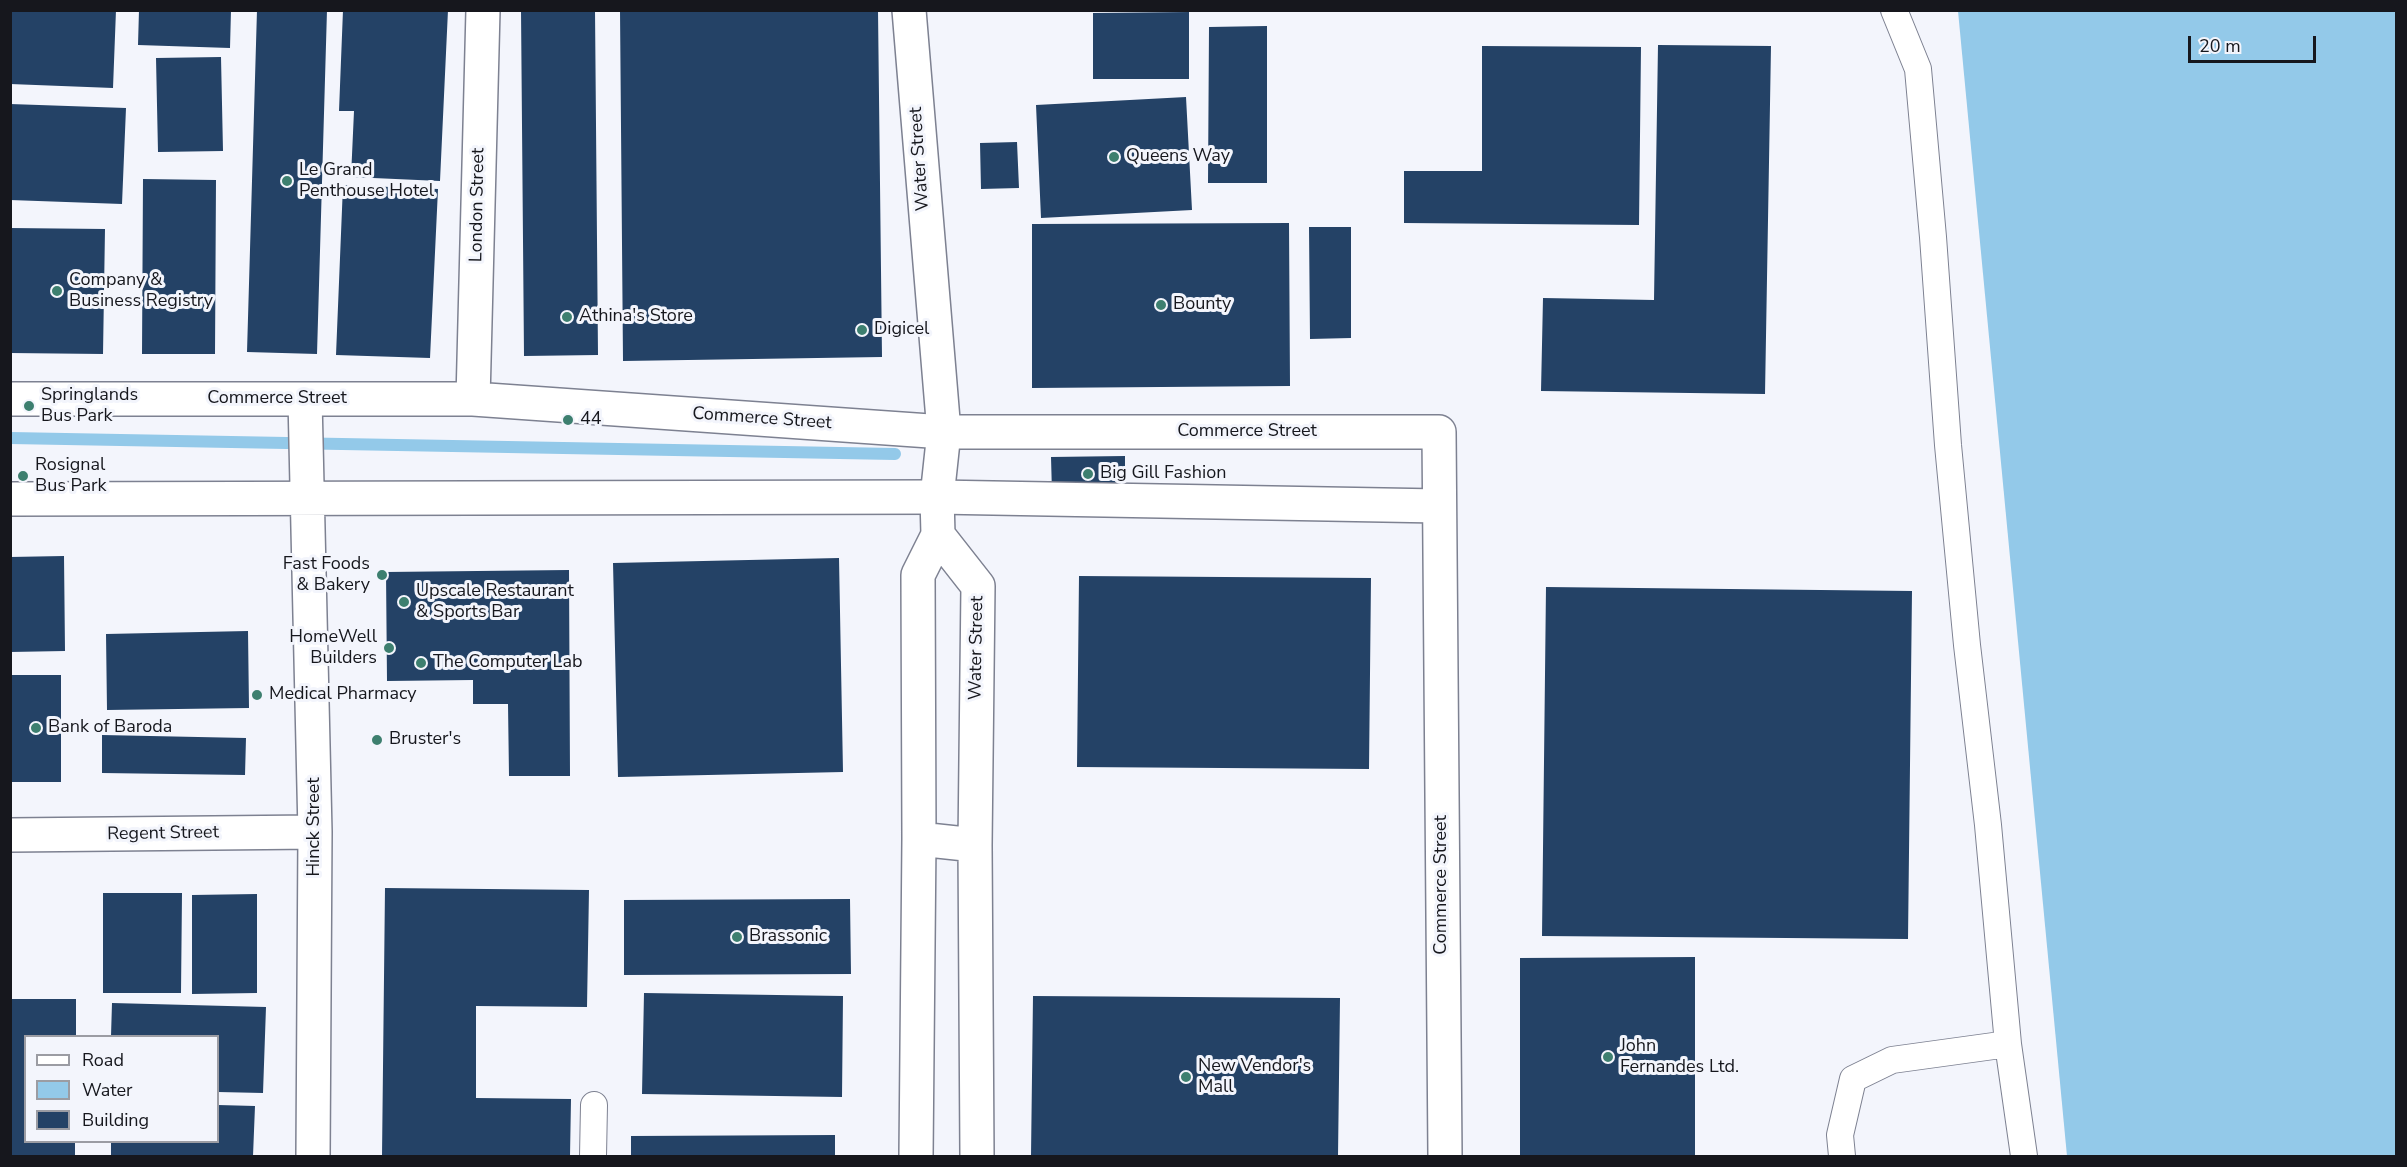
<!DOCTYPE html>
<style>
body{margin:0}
#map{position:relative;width:2407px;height:1167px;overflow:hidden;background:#f3f5fc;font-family:"Nunito Sans",sans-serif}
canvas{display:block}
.frame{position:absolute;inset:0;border:12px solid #16171d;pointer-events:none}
.legend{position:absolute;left:24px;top:1035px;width:195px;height:108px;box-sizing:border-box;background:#f3f5fc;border:2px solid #9b9ca3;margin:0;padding:8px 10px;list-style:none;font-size:18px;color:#16171d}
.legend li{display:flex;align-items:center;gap:12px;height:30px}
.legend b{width:30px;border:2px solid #9b9ca3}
.scale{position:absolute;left:2188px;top:36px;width:128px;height:27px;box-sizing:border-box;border:3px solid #16171d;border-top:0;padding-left:8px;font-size:18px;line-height:21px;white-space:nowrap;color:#16171d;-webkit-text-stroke:4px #f3f5fc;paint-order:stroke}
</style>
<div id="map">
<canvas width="2407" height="1167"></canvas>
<div class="frame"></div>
<ul class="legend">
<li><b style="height:8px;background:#fff"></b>Road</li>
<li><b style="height:16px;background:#93c9e9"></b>Water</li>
<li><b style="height:16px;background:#244266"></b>Building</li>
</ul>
<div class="scale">20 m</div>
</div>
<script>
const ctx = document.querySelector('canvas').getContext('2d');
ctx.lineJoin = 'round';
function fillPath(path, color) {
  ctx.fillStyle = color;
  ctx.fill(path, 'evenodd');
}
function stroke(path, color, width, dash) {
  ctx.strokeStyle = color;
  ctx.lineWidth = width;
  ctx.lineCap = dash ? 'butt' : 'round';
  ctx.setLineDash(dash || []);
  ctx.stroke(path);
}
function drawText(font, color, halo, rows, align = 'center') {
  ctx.font = font + ' "Nunito Sans",sans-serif';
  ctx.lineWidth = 6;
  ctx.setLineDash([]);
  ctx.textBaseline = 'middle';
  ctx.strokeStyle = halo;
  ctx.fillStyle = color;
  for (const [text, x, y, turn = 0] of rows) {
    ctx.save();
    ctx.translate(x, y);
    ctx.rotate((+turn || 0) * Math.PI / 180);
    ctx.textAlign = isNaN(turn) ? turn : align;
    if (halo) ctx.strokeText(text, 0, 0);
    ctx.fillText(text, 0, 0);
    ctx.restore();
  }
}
const water = new Path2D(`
 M1958,11h438v1145h-329z`);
const stream = new Path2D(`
 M10,438l885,16`);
const building = new Path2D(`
 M10,10h106l-3,78 -103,-4z
 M139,10h92l-1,38 -92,-3z
 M257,10h70l-10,344 -70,-2z
 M343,10h105l-8,171 -89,-4 3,-66h-15z
 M521,10h74l3,345 -74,1z
 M620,10h258l4,347 -259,4z
 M1189,12v67h-96v-66z
 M1267,26v157h-59l1,-156z
 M1658,45l113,1 -6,348 -224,-3 2,-93 111,2z
 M1482,46l159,1 -2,178 -235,-2v-52h78z
 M221,57l2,94 -65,1 -2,-94z
 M1186,97l6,113 -151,8 -5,-113z
 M10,104l116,4 -4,96 -112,-4z
 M1017,142l2,46 -38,1 -1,-46z
 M143,179l73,1 -1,174h-73z
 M343,185l95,4 -8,169 -94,-3z
 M1289,223l1,163 -258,2v-164z
 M1309,227h42v111l-41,1z
 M10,228l95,1 -2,125 -93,-1z
 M1125,456v36l-73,1 -1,-36z
 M64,556l1,95 -55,1v-95z
 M839,558l4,214 -225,5 -5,-214z
 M569,570l1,206h-61l-1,-72h-35v-24l-86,1 -1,-109z
 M1079,576l292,2 -2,191 -292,-2z
 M1546,587l366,4 -4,348 -366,-3z
 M248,631l1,77 -142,2 -1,-76z
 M10,675h51v107h-51z
 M102,735l144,3 -1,37 -143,-2z
 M385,888l204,2 -2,117 -111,-1v92l95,1 -1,57h-188z
 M103,893h79l-1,100h-78z
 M257,894v99l-65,1v-99z
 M850,899l1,75 -227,1v-75z
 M1695,957v199h-175v-198z
 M644,993l199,3 -1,101 -200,-3z
 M1033,996l307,2 -2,158h-307z
 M10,999h66v37h-50v106h49v14h-65z
 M112,1003l154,4 -3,86 -45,-1v-56h-107z
 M218,1105l37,1 -2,50h-142v-14h107z
 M835,1135v21h-204v-20z`);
const lane = new Path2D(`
 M2008,1044l16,112
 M593,1156l1,-51
 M1842,1156l-2,-21 13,-56 39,-19 116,-16 -20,-219 -21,-180 -19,-200 -15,-208 -15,-168 -24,-59`);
const street = new Path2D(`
 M10,399h463l471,33h495l6,724
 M305,399l10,433 -2,324
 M473,399l10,-389
 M10,499l927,-2 502,9
 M10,835l305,-3`);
const secondary = new Path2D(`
 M909,10l35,422 -7,65 1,38 40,51 -3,259 2,311
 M919,839l56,6
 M916,1156l3,-317 -1,-264 20,-40`);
const markers = [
 [1114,157,6,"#3d7f6f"],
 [287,181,6,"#3d7f6f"],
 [57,291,6,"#3d7f6f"],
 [1161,305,6,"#3d7f6f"],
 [567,317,6,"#3d7f6f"],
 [862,330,6,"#3d7f6f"],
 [29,406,6,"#3d7f6f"],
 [568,420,6,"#3d7f6f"],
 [1088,474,6,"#3d7f6f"],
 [23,476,6,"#3d7f6f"],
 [382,575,6,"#3d7f6f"],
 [404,602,6,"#3d7f6f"],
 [389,648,6,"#3d7f6f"],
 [421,663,6,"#3d7f6f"],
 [257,695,6,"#3d7f6f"],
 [36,728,6,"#3d7f6f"],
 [377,740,6,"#3d7f6f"],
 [737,937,6,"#3d7f6f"],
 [1608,1057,6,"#3d7f6f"],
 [1186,1077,6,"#3d7f6f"]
];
const poiNames = [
 ["Queens Way",1126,157],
 ["Le Grand",299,171],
 ["Penthouse Hotel",299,192],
 ["Company &",69,281],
 ["Business Registry",69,302],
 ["Bounty",1173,305],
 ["Athina's Store",579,317],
 ["Digicel",874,330],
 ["Springlands",41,396],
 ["Bus Park",41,417],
 ["44",580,420],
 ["Rosignal",35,466],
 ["Bus Park",35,487],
 ["Big Gill Fashion",1100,474],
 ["Fast Foods",370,565,"right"],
 ["& Bakery",370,586,"right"],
 ["Upscale Restaurant",416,592],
 ["& Sports Bar",416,613],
 ["HomeWell",377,638,"right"],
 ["Builders",377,659,"right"],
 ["The Computer Lab",433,663],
 ["Medical Pharmacy",269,695],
 ["Bank of Baroda",48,728],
 ["Bruster's",389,740],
 ["Brassonic",749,937],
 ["John",1620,1047],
 ["Fernandes Ltd.",1620,1068],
 ["New Vendor's",1198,1067],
 ["Mall",1198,1088]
];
const streetNames = [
 ["Water Street",920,159,-94],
 ["London Street",478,205,-89],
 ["Commerce Street",277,399],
 ["Commerce Street",762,419,4],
 ["Commerce Street",1247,432],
 ["Water Street",977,648,-89],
 ["Hinck Street",315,827,-90],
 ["Regent Street",163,834,-1],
 ["Commerce Street",1442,885,-90]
];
fillPath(water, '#93c9e9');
stroke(stream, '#93c9e9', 12);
fillPath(building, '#244266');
stroke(lane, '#7d8191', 28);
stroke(street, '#7d8191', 36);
stroke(secondary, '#7d8191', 36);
stroke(lane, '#fff', 26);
stroke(street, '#fff', 33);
stroke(secondary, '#fff', 33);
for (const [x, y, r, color] of markers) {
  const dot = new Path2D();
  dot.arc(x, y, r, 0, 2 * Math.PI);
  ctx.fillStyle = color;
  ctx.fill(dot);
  stroke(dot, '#f3f5fc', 2);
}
drawText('18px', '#16171d', '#f3f5fc', poiNames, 'left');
drawText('18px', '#16171d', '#f3f5fc', streetNames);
</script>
